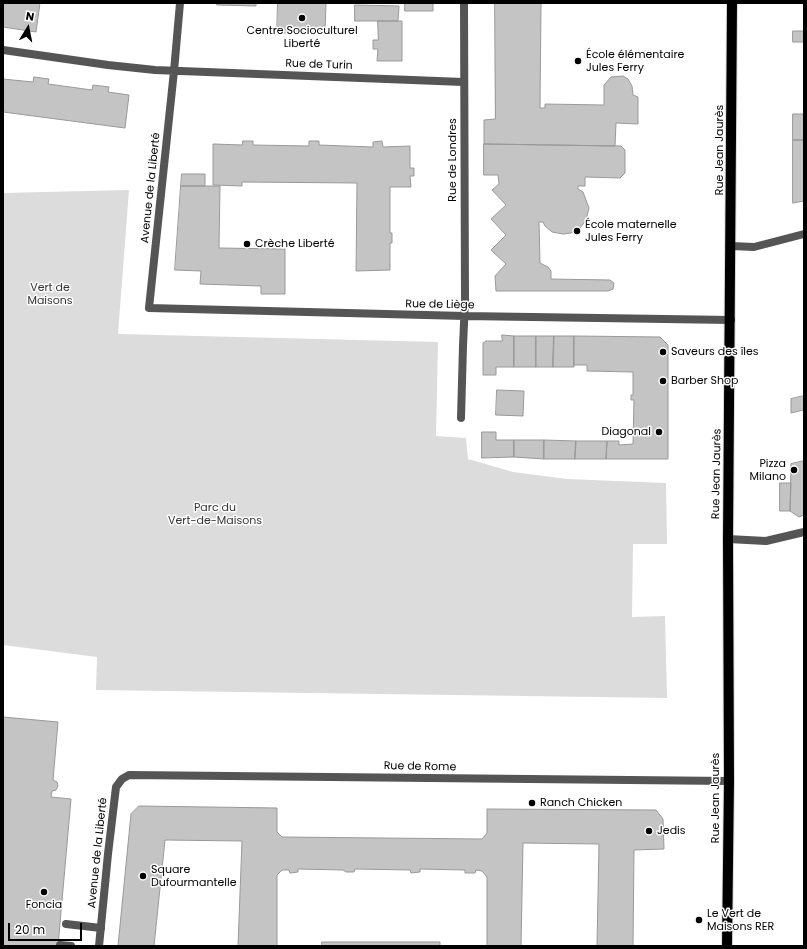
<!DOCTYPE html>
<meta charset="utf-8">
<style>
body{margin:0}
#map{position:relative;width:807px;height:949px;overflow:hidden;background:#fff;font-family:Poppins,sans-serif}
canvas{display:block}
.frame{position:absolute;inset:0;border:4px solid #000;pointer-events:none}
.north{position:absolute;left:8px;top:8px;width:40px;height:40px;-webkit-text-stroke:3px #fff;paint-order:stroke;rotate:10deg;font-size:11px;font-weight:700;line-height:16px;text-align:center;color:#000}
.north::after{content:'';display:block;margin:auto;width:14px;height:18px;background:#000;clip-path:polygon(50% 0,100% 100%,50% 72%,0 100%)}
.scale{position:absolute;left:8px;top:923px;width:74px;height:18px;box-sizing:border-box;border:2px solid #000;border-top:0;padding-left:5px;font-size:12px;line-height:14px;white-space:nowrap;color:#000;-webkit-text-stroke:3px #fff;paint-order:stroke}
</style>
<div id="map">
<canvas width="807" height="949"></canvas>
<div class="frame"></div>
<div class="north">N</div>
<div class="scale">20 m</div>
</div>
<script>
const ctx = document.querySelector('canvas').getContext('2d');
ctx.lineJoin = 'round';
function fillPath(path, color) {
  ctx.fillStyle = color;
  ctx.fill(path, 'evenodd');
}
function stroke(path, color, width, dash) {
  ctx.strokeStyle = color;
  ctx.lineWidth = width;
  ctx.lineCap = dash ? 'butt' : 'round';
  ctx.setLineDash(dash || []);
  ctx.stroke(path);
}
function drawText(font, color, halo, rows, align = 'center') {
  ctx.font = font + ' Poppins,sans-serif';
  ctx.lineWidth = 3;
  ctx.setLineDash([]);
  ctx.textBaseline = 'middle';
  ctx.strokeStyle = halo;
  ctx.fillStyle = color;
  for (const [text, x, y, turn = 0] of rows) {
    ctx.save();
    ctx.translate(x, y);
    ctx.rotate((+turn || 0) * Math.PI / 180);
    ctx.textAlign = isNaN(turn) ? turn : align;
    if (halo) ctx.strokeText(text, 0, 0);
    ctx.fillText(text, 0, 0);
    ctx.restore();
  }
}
const green = new Path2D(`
 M129,190l-11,144 320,8 -2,94 30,2 2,21 45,13 54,7 99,4 1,61h-34l-1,73 33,-1 2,82 -571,-8 1,-33 -94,-12v-452z`);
const building = new Path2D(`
 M3,3h37l-4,29 -33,-5z
 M217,3h39v3l-39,-1z
 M278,3h48l-1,30h-48z
 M405,3h28v8h-28z
 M495,3h46l-1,105h5v-4l59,1v-20l7,-8 12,-1 5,3 4,7 1,9 5,2v27l-22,-1 -1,23 -131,-2v-24l11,-1z
 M355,5l44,1 -1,15h-43z
 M378,21h24v40h-25l1,-12h-5v-9h5z
 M793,31h11v11h-11z
 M34,77l15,2 -1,5 44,6 1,-5 16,2 -1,5 21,3 -4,33 -122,-16v-33l30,3z
 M793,114h11v26h-11z
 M793,140h11v61l-11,2z
 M243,141h10v4l56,1v-5h10v4l54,2v-5l9,-1 1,6 27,-1v22h4v8h-4l1,11h-21v46h2v10h-2v27l-34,1 1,-88 -115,-1v4l-29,-1v-41l29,1z
 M484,144l137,2 4,4v23l-5,5 -35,-1v9h-7v3l5,3 6,16 -2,8 -3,7 -5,6 -8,4 -8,1 -11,-2 -7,-6 -2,-4h-4l1,41 8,4 3,4v8l59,1 4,3 -1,6 -5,2h-112l-1,-15 11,-12 -15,-14 15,-15 -15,-16 15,-14 -14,-15 7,-6 -1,-9h-14z
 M182,174h23v12h-24z
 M181,186h39l-1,62 66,1v45h-24v-8l-61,-2 1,-13 -26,-1z
 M502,335l12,1v31h-18v8h-13v-32l3,-2h16z
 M514,336h22v31h-22z
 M536,336h18l-1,31h-17z
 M554,336h20v31h-21z
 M574,336l86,1 8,8v114h-62l1,-18h12v4l14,-1 1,-44h-3v-5h2v-23l-46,-1v-6h-13z
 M497,390l27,1 -1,25 -27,-1z
 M804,396v17l-1,-3 -12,3v-14z
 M482,432h14v8h18v17l-32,1z
 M514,440h30v19l-30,-2z
 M544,440l32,1 -1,18h-31z
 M576,441h31l-1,18h-31z
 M804,461v54l-5,2 -9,-6 1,-47z
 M780,483h11l-1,28h-10z
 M3,717l55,5 -5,58 4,2 1,4 -2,4 -4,1 -1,6 20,2 -13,147h-55z
 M139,806l138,2v24l5,5 200,2 5,-6v-24l169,1 7,9 1,30 -30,1 -1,96h-36l2,-102 -76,-1 -2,103h-34v-69l-5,-6 -6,-1 -1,3h-10v-3l-45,-1v3l-9,1 -1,-3 -55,-1 -1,3h-8l-3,-2 -45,-1v3l-8,1 -1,-3h-7l-5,5v71h-39l4,-105 -77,-1 -11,106h-36l13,-132z
 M322,942h118v4h-118z`);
const service = new Path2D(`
 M731,246l23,1 50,-13
 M66,924l35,4
 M60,945l11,1`);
const minor = new Path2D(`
 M180,3l-6,68 -25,237 316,8 266,4
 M3,50l105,15 47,5 308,12
 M461,418l2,-72 2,-46 -1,-297
 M728,539l38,2 38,-9
 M99,946l9,-92 8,-67 6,-8 7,-4 600,6`);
const primary = new Path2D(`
 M727,946l2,-165 -1,-242 4,-536`);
const markers = [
 [302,18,4,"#000"],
 [578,61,4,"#000"],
 [577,231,4,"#000"],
 [247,244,4,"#000"],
 [663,352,4,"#000"],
 [663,381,4,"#000"],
 [659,432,4,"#000"],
 [794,470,4,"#000"],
 [532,803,4,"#000"],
 [649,831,4,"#000"],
 [143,876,4,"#000"],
 [44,892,4,"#000"],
 [699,920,4,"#000"]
];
const poiNames = [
 ["Centre Socioculturel",302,31,"center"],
 ["Liberté",302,44,"center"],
 ["École élémentaire",586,55],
 ["Jules Ferry",586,68],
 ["École maternelle",585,225],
 ["Jules Ferry",585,238],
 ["Crèche Liberté",255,244],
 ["Saveurs des îles",671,352],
 ["Barber Shop",671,381],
 ["Diagonal",651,432,"right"],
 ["Pizza",786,464,"right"],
 ["Milano",786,477,"right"],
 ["Ranch Chicken",540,803],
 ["Jedis",657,831],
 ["Square",151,870],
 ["Dufourmantelle",151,883],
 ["Foncia",44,905,"center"],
 ["Le Vert de",707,914],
 ["Maisons RER",707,927]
];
const streetNames = [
 ["Rue de Turin",319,65,2],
 ["Rue Jean Jaurès",720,150,-90],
 ["Rue de Londres",453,160,-90],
 ["Avenue de la Liberté",151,188,-84],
 ["Rue de Liège",440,305,1],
 ["Rue Jean Jaurès",717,474,-89],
 ["Rue de Rome",420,767,1],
 ["Rue Jean Jaurès",716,798,-90],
 ["Avenue de la Liberté",98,853,-84]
];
const parkNames = [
 ["Vert de",50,288],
 ["Maisons",50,301],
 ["Parc du",215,508],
 ["Vert-de-Maisons",215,521]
];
fillPath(green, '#dcdcdc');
fillPath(building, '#c4c4c4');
stroke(building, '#999', 1);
stroke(primary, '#dbdbdb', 12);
stroke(service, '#555', 8);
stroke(minor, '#555', 8);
stroke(primary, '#000', 10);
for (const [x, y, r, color] of markers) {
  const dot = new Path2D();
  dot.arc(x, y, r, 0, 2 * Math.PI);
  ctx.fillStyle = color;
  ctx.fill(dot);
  stroke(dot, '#fff', 1.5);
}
drawText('11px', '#000', '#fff', poiNames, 'left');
drawText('11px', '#000', '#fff', streetNames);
drawText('11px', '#333', '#fff', parkNames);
</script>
